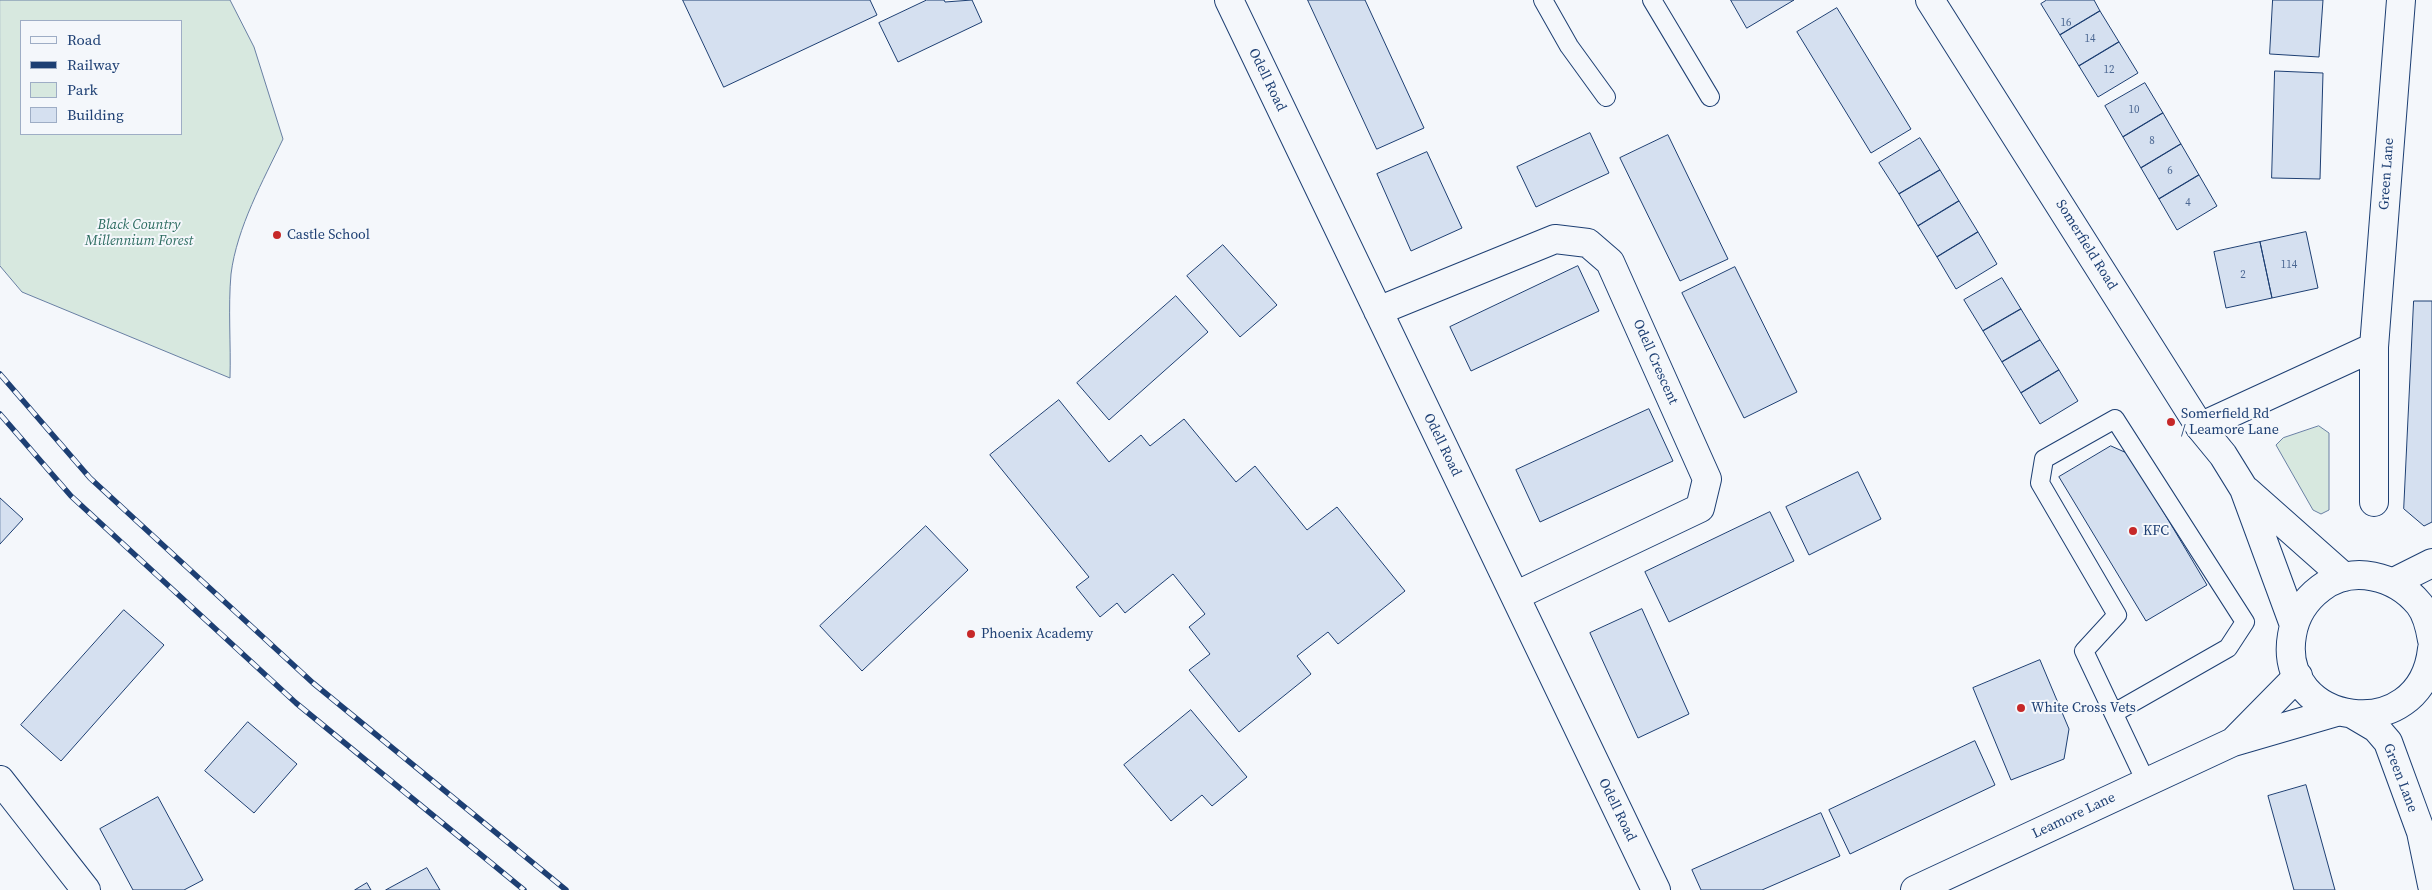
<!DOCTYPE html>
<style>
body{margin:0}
#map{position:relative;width:2432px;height:890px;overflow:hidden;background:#f4f7fb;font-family:"Source Serif 4",serif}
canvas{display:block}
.legend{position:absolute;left:20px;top:20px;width:162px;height:115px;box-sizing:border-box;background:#f4f7fb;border:1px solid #9eadc5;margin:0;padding:6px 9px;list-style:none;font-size:15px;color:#1d3f73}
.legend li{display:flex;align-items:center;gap:10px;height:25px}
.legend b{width:25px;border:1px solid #9eadc5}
</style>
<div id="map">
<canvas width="2432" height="890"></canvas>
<ul class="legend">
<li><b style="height:6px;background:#f4f7fb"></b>Road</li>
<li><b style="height:6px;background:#1d3f73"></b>Railway</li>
<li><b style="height:14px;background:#d7e8df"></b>Park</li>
<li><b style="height:14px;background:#d5e0f0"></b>Building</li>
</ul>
</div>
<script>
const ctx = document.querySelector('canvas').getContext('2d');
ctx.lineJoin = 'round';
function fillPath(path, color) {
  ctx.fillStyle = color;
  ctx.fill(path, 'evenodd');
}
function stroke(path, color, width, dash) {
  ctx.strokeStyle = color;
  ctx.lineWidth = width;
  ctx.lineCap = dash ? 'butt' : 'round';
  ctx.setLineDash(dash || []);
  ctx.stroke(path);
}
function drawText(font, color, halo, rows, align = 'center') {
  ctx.font = font + ' "Source Serif 4",serif';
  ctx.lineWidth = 4;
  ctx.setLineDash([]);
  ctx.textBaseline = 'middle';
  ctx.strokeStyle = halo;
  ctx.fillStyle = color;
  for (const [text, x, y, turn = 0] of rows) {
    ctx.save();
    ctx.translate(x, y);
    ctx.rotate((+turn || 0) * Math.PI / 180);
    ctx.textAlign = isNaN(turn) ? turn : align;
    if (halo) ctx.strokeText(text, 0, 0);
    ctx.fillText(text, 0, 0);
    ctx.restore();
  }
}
const green = new Path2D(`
 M0,0h230l24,47 29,92c-20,42 -46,88 -52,135 -3,34 0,70 -1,104l-208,-86 -22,-26zM21,21h160v113h-160z
 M2319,426l10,7v77l-8,4 -8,-4 -37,-65 7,-7z`);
const building = new Path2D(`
 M683,0h187l7,15 -153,72z
 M927,0h17l1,2 27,-2 10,22 -84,40 -19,-39z
 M1308,0h57l59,128 -47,21z
 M1731,0h63l-47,28z
 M2047,0h47l6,11 -40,24 -19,-31z
 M2273,0h50l-4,57 -49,-3z
 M1837,8l74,121 -40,24 -74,-121z
 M2100,11l19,31 -40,24 -19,-31z
 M2119,42l19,31 -40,24 -19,-31z
 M2275,71l48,2 -3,106 -48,-1z
 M2145,83l18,30 -40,24 -18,-31z
 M2163,113l18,31 -40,24 -18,-31z
 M1590,133l19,40 -73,34 -19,-40z
 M1668,135l60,124 -48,22 -60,-123z
 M1920,138l20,32 -41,24 -20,-31z
 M2181,144l18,31 -40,24 -18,-31z
 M1427,152l35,76 -51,23 -34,-77z
 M1940,170l19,31 -41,25 -19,-32z
 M2199,175l18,31 -40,24 -18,-31z
 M1959,201l19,31 -41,25 -19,-31z
 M1978,232l19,32 -41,25 -19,-32z
 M2306,232l12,56 -46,10 -12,-56z
 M2260,242l12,56 -46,10 -12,-56z
 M1223,245l54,60 -37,32 -53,-61z
 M1578,266l21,45 -128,60 -21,-44z
 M1735,267l62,125 -53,26 -62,-125z
 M2002,278l19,31 -38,22 -19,-31z
 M1176,296l32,36 -99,88 -32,-37z
 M2414,301h18v221l-8,4 -20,-17z
 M2021,309l19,31 -38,22 -19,-31z
 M2040,340l19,30 -38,23 -19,-31z
 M2059,370l19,31 -38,23 -19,-31z
 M1059,400l50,62 32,-27 9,11 34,-27 52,63 19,-16 52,64 30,-23 68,84 -67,53 -10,-12 -31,24 14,18 -72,58 -50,-62 21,-16 -21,-27 16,-13 -32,-40 -48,39 -8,-10 -17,14 -24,-30 13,-10 -99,-122z
 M1649,409l24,52 -133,61 -24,-52z
 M2111,446l18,8 78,131 -61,36 -87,-144z
 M1858,472l23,47 -72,36 -23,-48z
 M0,498l23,21 -23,25z
 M1770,512l24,49 -125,61 -24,-50z
 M926,526l42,44 -106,101 -42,-45z
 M1642,609l47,105 -51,24 -48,-105z
 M124,610l40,35 -103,116 -40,-36z
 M2040,660l29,69 -5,30 -53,21 -38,-92z
 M1191,710l56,67 -35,29 -10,-11 -31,26 -47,-56z
 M248,722l49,42 -43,49 -49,-42z
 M1975,741l20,44 -145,69 -21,-44z
 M2306,785l29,105h-41l-26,-94z
 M158,797l45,83 -19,10h-51l-33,-61z
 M1821,813l19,43 -78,34h-61l-9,-20z
 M427,868l13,22h-54z
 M367,883l4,7h-16z`);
const service = new Path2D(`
 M1543,0l26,46 37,51
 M1652,0l58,97
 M2114,713l114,-65 17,-26 -130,-203 -71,40 -4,24 77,132 -33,36 62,131`);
const minor = new Path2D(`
 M1229,0l427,890
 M1378,311l177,-72 33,4 22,19 97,217 -7,29 -185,88
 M2200,427l174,-80
 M2374,502v-155l27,-347
 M0,780l86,110`);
const tertiary = new Path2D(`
 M2394,582l38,-19
 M2234,741l64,-65
 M1915,890l318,-148 103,-30`);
const trunk = new Path2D(`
 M1930,0l270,427 23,28 21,34 50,136
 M2247,491l97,86
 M2432,640c-2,-12 -5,-26 -13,-36 -23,-28 -67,-40 -98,-16 -16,12 -26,28 -29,47 -16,91 129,114 140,14
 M2354,715l22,13 12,14 33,90 11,53`);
const rail = new Path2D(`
 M0,374l90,104 223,205 253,207
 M0,414l71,82 225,207 228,187`);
const markers = [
 [277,235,5,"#c62828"],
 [2171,422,5,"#c62828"],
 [2133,531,5,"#c62828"],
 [971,634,5,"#c62828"],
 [2021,708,5,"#c62828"]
];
const numberNames = [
 ["16",2066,23],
 ["14",2090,39],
 ["12",2109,70],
 ["10",2134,110],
 ["8",2152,141],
 ["6",2170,171],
 ["4",2188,203],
 ["114",2289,265],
 ["2",2243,275]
];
const streetNames = [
 ["Odell Road",1267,80,64],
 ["Green Lane",2387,174,-86],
 ["Somerfield Road",2086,245,58],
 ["Odell Crescent",1655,362,66],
 ["Odell Road",1442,445,64],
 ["Green Lane",2400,778,69],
 ["Odell Road",1617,810,64],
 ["Leamore Lane",2074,816,-25]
];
const parkNames = [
 ["Black Country",139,225],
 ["Millennium Forest",139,241]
];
const poiNames = [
 ["Castle School",287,235],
 ["Somerfield Rd",2181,414],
 ["/ Leamore Lane",2181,430],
 ["KFC",2143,531],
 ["Phoenix Academy",981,634],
 ["White Cross Vets",2031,708]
];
fillPath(green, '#d7e8df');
stroke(green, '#687fa3', 1);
fillPath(building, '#d5e0f0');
stroke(building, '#1d3f73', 1);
stroke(service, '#1d3f73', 20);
stroke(minor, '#1d3f73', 30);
stroke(tertiary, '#1d3f73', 30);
stroke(trunk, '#1d3f73', 30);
stroke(service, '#f4f7fb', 18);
stroke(minor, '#f4f7fb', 28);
stroke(tertiary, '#f4f7fb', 28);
stroke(trunk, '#f4f7fb', 28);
stroke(rail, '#1d3f73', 5.5);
stroke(rail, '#f4f7fb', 4, [11]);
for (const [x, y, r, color] of markers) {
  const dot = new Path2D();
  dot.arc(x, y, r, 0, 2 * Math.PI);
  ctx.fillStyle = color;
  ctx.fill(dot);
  stroke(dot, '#f4f7fb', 2);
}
drawText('11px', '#4b6792', null, numberNames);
drawText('14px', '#1d3f73', '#f4f7fb', streetNames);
drawText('italic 14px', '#2c6c60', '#f4f7fb', parkNames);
drawText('14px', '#1d3f73', '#f4f7fb', poiNames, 'left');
</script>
